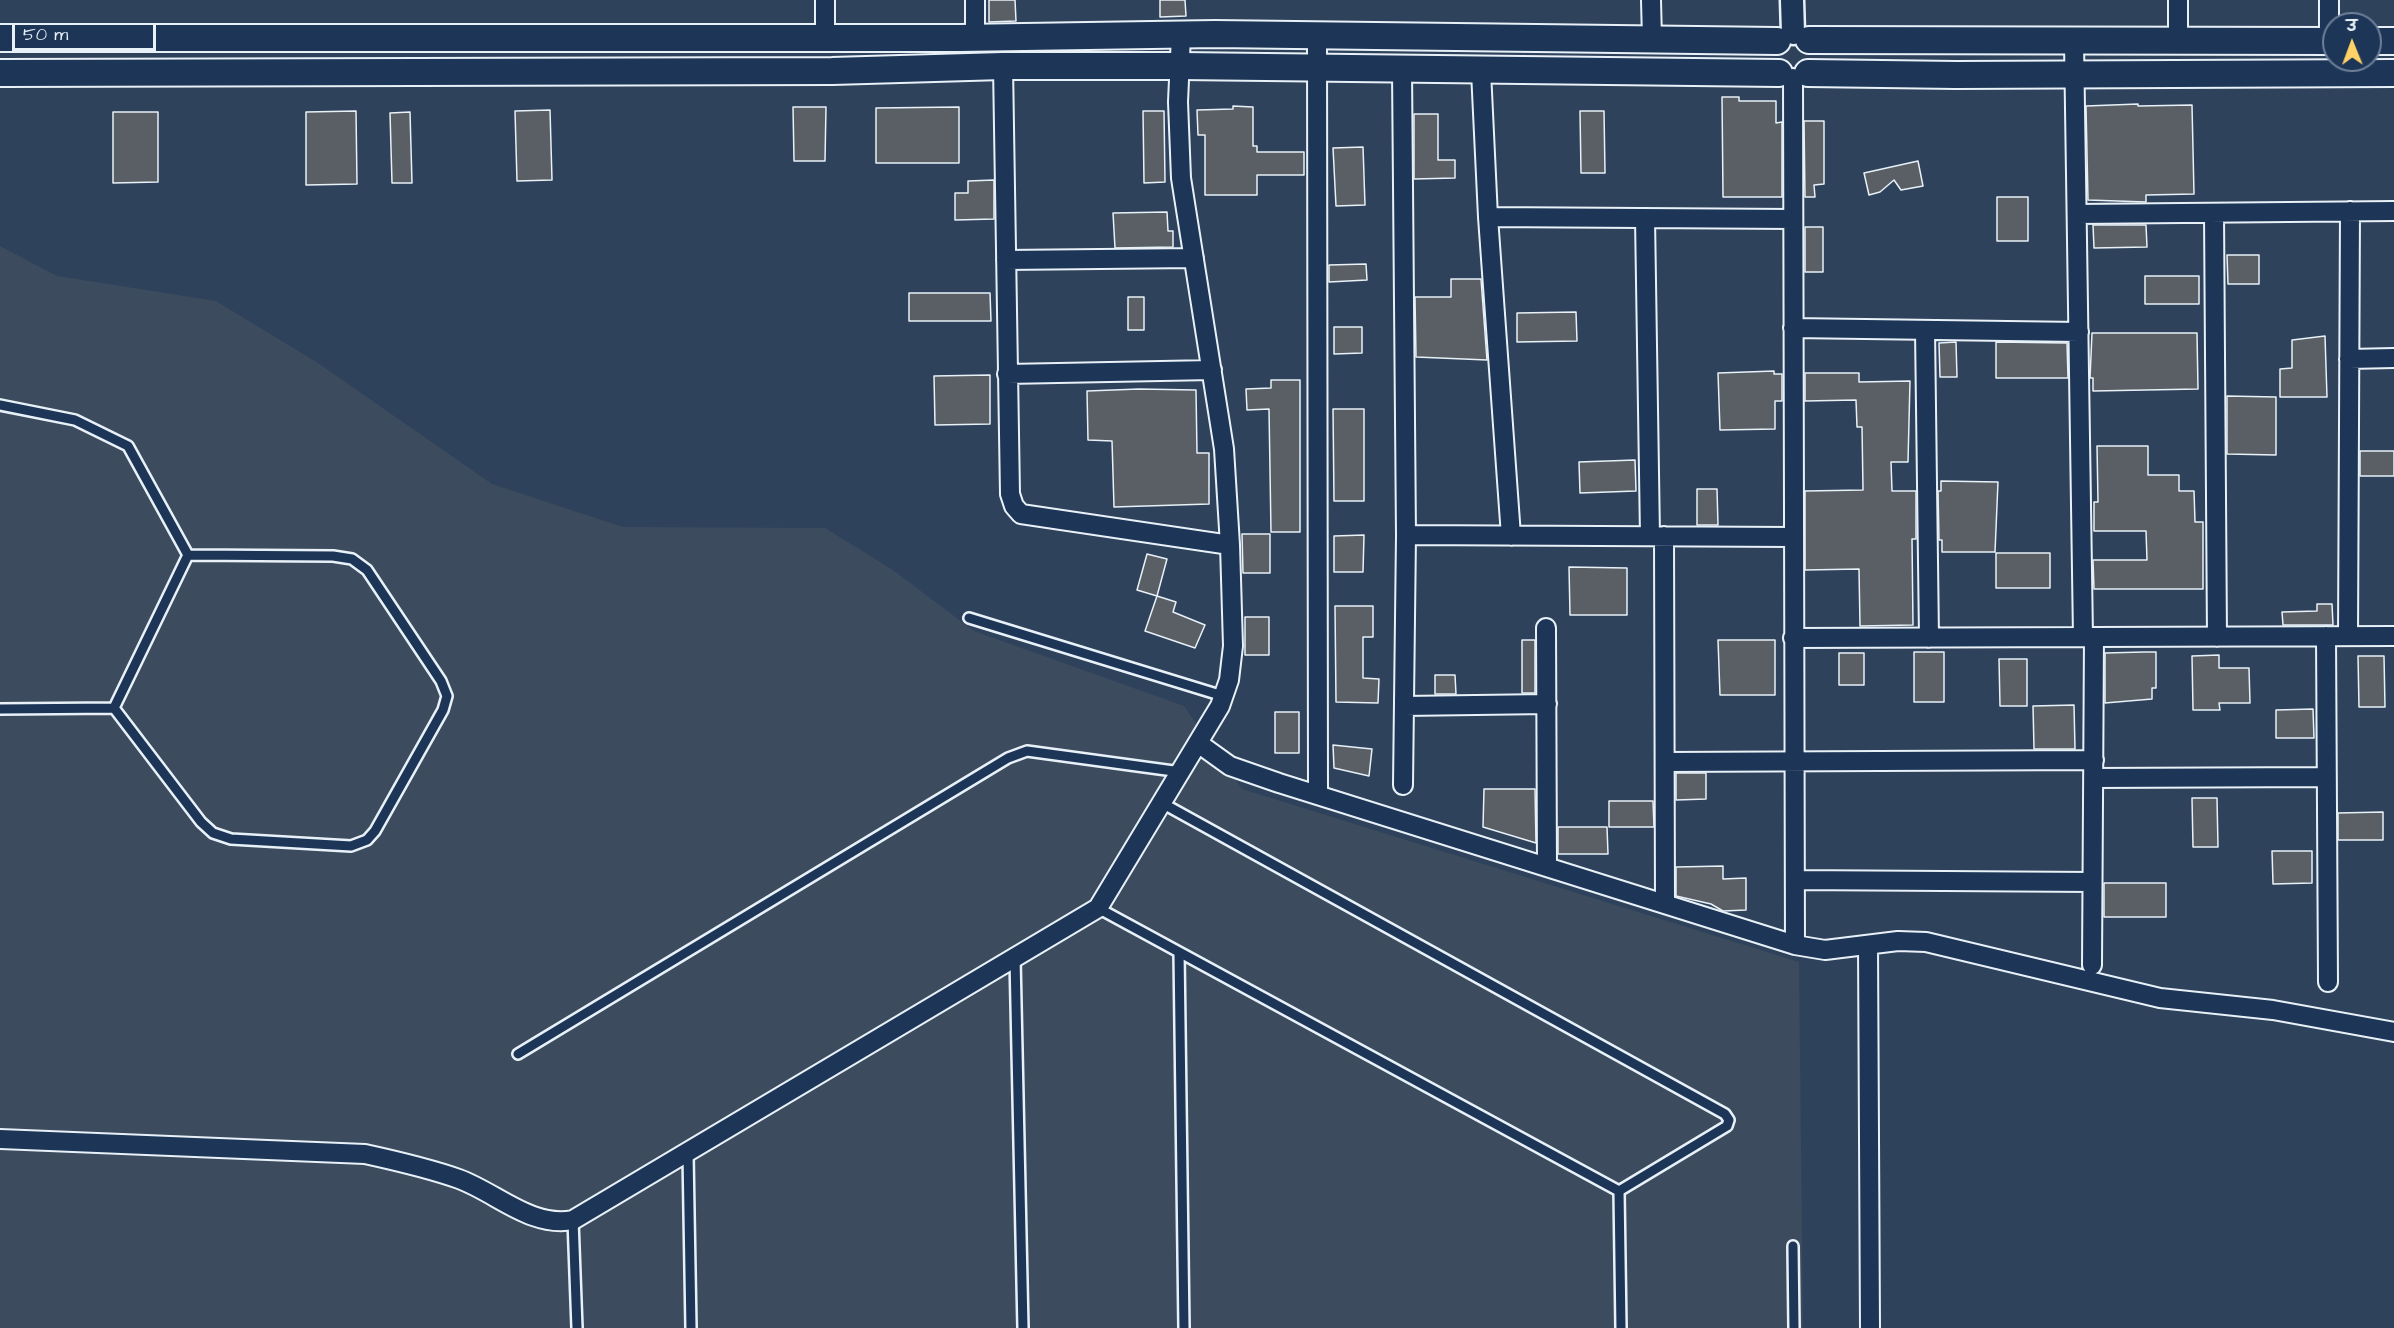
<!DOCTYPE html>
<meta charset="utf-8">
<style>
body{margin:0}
#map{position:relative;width:2394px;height:1328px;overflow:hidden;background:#2f425b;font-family:"Architects Daughter","Playpen Sans Deva",sans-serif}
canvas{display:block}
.north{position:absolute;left:2322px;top:12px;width:60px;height:60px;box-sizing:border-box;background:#1d3557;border:2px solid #6e8097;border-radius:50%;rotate:359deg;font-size:16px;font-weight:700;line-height:24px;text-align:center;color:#e8f1f8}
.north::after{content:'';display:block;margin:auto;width:21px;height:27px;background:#ffd166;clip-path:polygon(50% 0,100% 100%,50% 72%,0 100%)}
.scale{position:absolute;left:12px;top:24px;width:144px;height:27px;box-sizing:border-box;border:3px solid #e8f1f8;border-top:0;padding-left:8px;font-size:18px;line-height:21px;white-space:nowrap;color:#e8f1f8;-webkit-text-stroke:4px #1d3557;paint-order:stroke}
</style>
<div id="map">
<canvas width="2394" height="1328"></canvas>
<div class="north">उ</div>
<div class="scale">50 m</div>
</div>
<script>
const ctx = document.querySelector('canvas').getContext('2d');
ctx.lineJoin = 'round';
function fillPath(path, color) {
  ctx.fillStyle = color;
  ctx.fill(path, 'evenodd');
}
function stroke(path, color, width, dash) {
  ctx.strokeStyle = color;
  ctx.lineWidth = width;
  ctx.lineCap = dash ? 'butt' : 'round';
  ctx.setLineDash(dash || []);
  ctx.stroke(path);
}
const built = new Path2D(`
 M0,246l57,30 159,25 102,62 174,121 131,43 202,1 68,42 81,61 210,75 58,83 557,173 4,366h-1803z`);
const building = new Path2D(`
 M989,0h26l1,21 -27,1z
 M1160,0h25l1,16 -26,1z
 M1722,97h17v4h37v22l6,-1v75h-59z
 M2138,104v2l54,-1 2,89 -48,1v7l-58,-2 -2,-94z
 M1233,106l20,1v39h4v6h47v23h-47v20h-52v-60h-7l-1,-25 36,-1z
 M793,107h33l-1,54h-31z
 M959,107v56h-83v-55z
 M550,110l2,70 -35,1 -2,-70z
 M356,111l1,73 -51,1v-73z
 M1143,111h21l1,71 -21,1z
 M1580,111h24l1,62h-24z
 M113,112h45v70l-45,1z
 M410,112l2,71h-20l-2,-70z
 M1414,114h24v46h17v18l-41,1z
 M1804,121h20v63l-10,1 1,12h-10z
 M1363,147l2,58 -29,1 -3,-58z
 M1918,161l5,25 -22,4 -7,-10 -14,12 -11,3 -5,-22z
 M994,180v39l-39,1v-27h13v-12z
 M1997,197h31v44h-31z
 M1167,212l1,19h5v16l-58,1 -2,-35z
 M2093,225h53l1,22 -53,1z
 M1805,227h18v45h-18z
 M2227,255h32v29h-31z
 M1366,264l1,16 -38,2v-17z
 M2145,276h54v28h-54z
 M1451,279h30l6,81 -71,-3 -1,-60h36z
 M909,293h81l1,28h-82z
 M1128,297h16v33h-16z
 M1576,312l1,29 -60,1v-29z
 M1334,327h28v26l-28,1z
 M2092,333h105l1,56 -105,2v-13h-3z
 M2325,336l2,61h-47v-28l12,-1v-28z
 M1956,342l1,35h-17l-1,-34z
 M1996,342l71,1 1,35h-72z
 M1774,371v3h8v27h-7v28l-55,1 -2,-57z
 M1805,373h54v9l51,-1 -2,81h-17l1,29h24v48h-4l1,86 -53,1 -1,-57 -54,1v-79l58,-1 -1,-63h-5l-1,-27 -51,1z
 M990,375v49l-55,1 -1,-49z
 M1271,380h29v152h-29l-2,-123 -22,1 -1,-21 25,-1z
 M1139,389l57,1 1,63h12v51l-95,3 -2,-66 -24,-1 -1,-49z
 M2227,396l49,1v58l-49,-1z
 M1333,409h31v92h-30z
 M2097,446h51v29h31v16h15l1,31h8v67h-109l-1,-29h54l-1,-29h-52v-29h4z
 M2360,451h34v25h-34z
 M1635,460l1,31 -56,2 -1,-31z
 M1941,481l57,1 -3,70h-53v-12h-3l-1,-49h3z
 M1697,489h20l1,36h-21z
 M1242,534h28v39h-27z
 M1364,535l-1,37h-29v-36z
 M1996,553h54v35h-54z
 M1147,554l20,5 -10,37 -20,-6z
 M1569,567l58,1v47h-57z
 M1157,596l19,6 -3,10 32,13 -10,23 -50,-17z
 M2317,604h15l1,21h-50l-1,-13 35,-1z
 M1335,606h38v31h-10v41l16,1 -1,24 -42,-1z
 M1245,617h24v38h-24z
 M1522,640h13v53h-13z
 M1718,640h57v55h-55z
 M1914,652h30v50h-30z
 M2144,652h12v36h-4v11l-47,4v-50z
 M1839,653h25v32h-25z
 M2219,655v13h30l1,35h-31l1,7h-27l-1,-54z
 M2358,656h26l1,51h-26z
 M1999,659h28v47h-27z
 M1435,675h20l1,19h-21z
 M2074,705l1,44h-41l-1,-43z
 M2313,709l1,29h-38v-28z
 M1275,712h24v41h-24z
 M1333,745l39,4 -3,27 -35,-8z
 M1676,773h30v26l-30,1z
 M1484,789h51l1,54 -53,-16z
 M2192,798h25l1,49h-25z
 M1609,801h44l1,26h-45z
 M2383,812v28h-45v-27z
 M1558,827h49l1,27h-50z
 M2272,851h40v32l-39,1z
 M1723,866v13l23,-1v32l-23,1 -12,-7 -35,-8v-29z
 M2104,883h62v34h-62z`);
const service = new Path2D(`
 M0,405l75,15 53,26 60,109
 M188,555l145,1 19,3 15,11 74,111 6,15 -4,14 -68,121 -8,9 -16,6 -120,-7 -18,-6 -12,-11 -87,-114z
 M969,618l254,78
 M0,709l114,-1
 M1162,803l563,311 4,6 -2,6 -108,65
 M1098,908l521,283 2,137
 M1179,952l5,376
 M1015,958l8,370
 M518,1054l490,-296 19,-7 154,21
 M688,1154l3,174
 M573,1220l4,108
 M1793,1246l1,82`);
const minor = new Path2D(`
 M825,0v39
 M975,0v38
 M1651,0l1,39
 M2178,0v43
 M2329,0v41
 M1317,36l1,759
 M2074,42l9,595
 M1003,66l7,428 4,12 7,8 209,31
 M1402,70l4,465 -3,250
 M1481,71l7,146 23,319
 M1793,78l2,867
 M2214,213l3,424
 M2077,214l317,-3
 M1488,217l305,2
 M1645,218l5,318
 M1006,260l188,-2
 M1793,328l286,4
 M1925,330l4,308
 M2349,359l45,-1
 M1007,374l205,-4
 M1406,535l387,2
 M1664,536l1,367
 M1546,628l1,239
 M2326,636l2,346
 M2348,636l2,-425
 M1793,638l601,-2
 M1404,706l143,-2
 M1198,743l32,23 49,17 516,162 30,5 73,-9 28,1 234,56 113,12 121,22
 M1666,762l428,-2
 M2094,778l232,-1
 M1795,880l297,2
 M1868,945l2,383
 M2092,965l2,-328
 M0,1139l365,15c32,7 63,14 94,25 38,14 72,49 114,41l525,-312 122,-202 9,-26 4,-34 -3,-101 -6,-96 -43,-271 -3,-76 3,-67`);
const tertiary = new Path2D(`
 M1792,0l1,33`);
const secondary = new Path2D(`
 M0,38h960l255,-4 562,7
 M1809,40l525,1
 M2370,41h24
 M0,73l832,-2 171,-5h177l599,7
 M1808,73l148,2 438,-2`);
fillPath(built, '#3c4b5e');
fillPath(building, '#5a5f65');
stroke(building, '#e8f1f8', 1.5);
stroke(service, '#e8f1f8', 14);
stroke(minor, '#e8f1f8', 22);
stroke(tertiary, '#e8f1f8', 27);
stroke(secondary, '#e8f1f8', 30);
stroke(service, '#1d3557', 9);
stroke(minor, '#1d3557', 18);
stroke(tertiary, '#1d3557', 22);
stroke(secondary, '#1d3557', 26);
</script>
